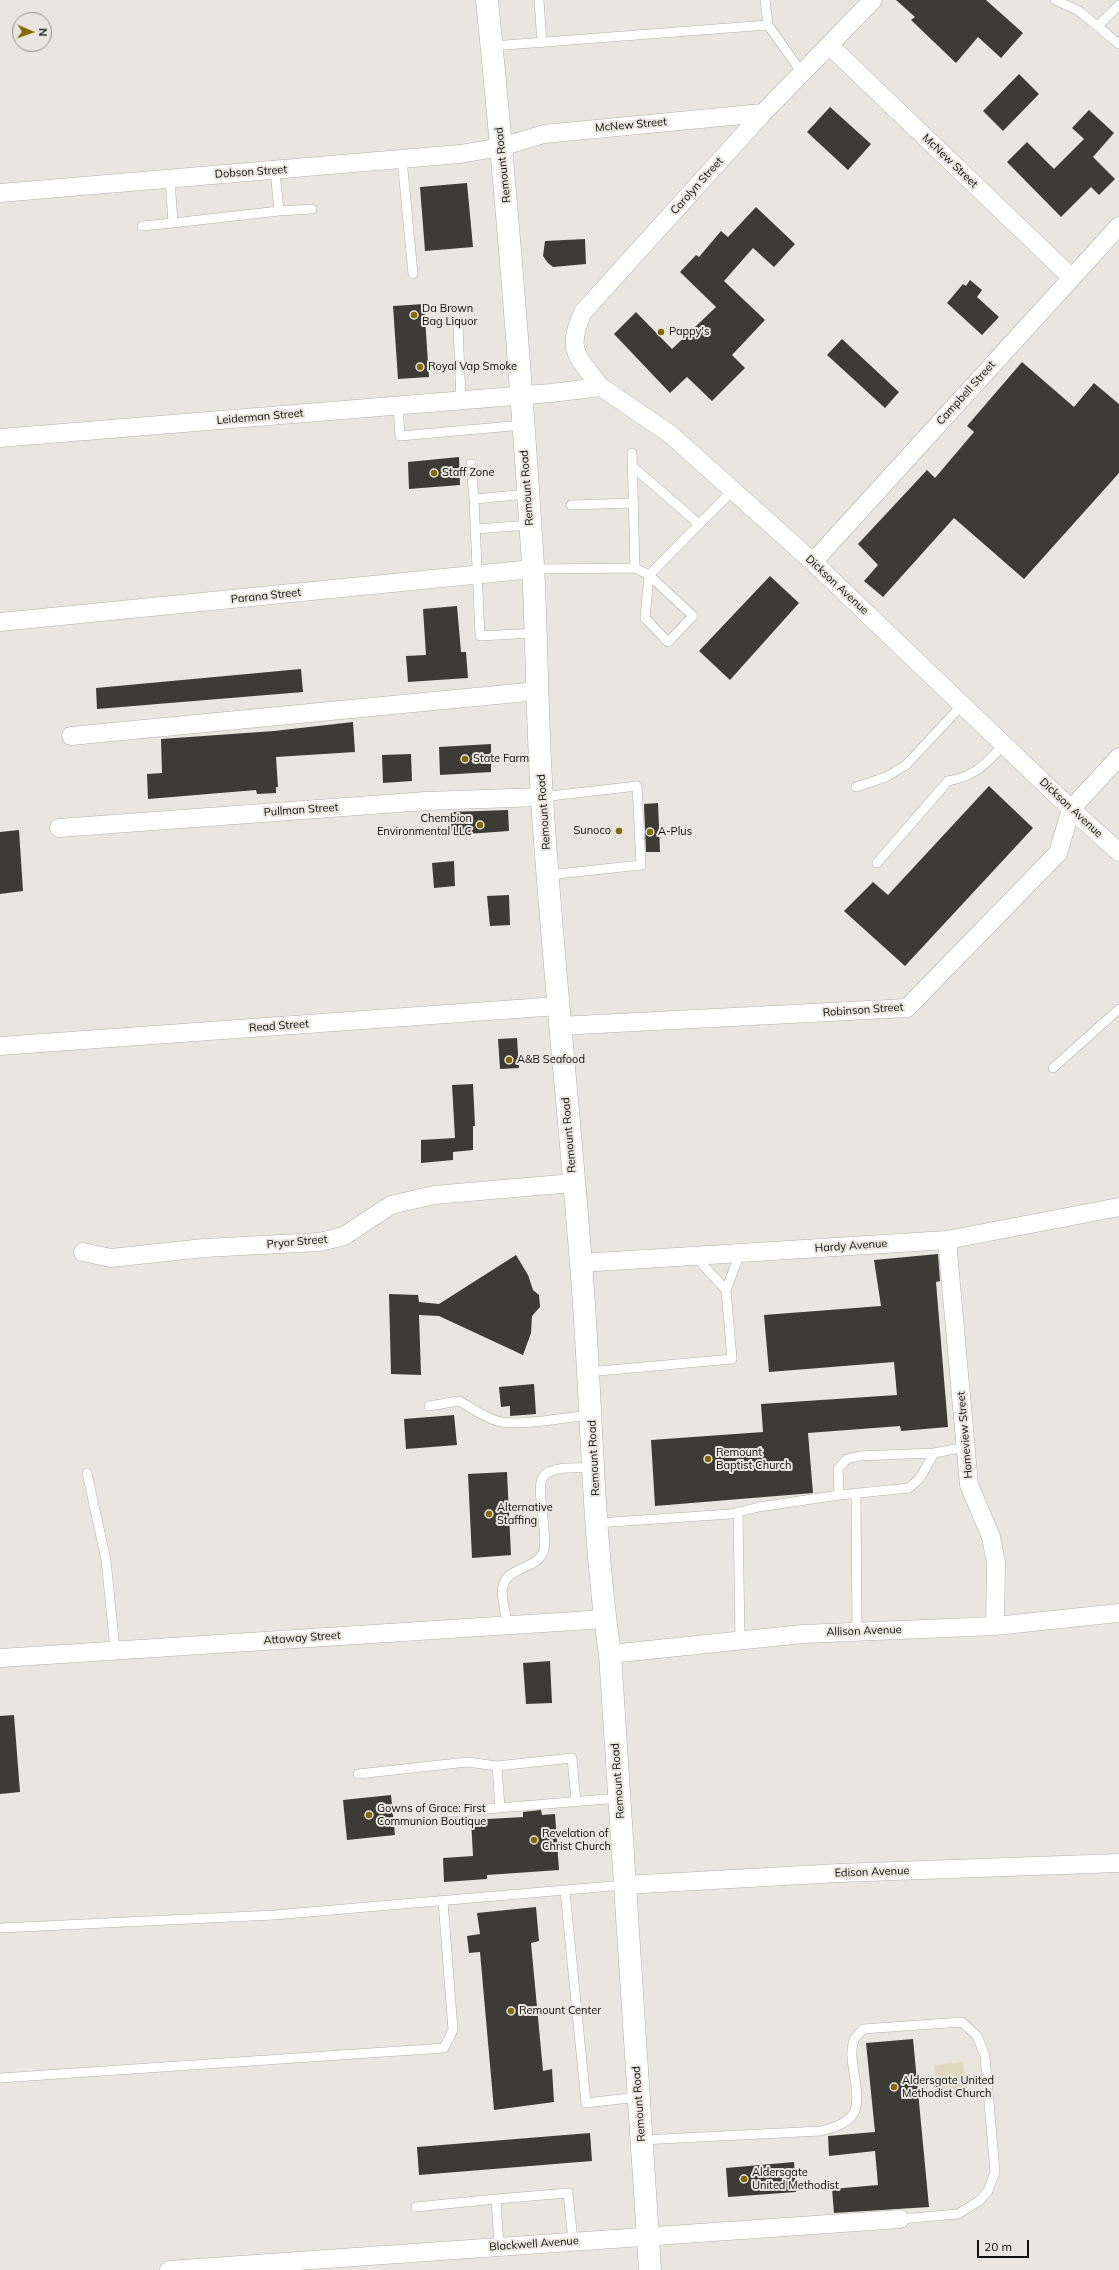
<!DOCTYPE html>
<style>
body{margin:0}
#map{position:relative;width:1119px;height:2270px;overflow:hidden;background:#e9e6df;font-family:Mulish,sans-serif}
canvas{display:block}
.north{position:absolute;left:12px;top:12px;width:40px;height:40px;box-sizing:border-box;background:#e9e6df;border:1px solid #91908a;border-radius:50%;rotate:92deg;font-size:11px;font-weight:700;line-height:16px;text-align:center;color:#0e0e0b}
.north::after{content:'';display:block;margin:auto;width:14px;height:18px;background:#826901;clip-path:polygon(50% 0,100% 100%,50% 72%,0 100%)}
.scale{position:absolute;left:977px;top:2240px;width:52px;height:18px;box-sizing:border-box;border:2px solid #0e0e0b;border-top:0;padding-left:5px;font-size:12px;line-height:14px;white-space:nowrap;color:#0e0e0b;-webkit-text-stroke:3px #e9e6df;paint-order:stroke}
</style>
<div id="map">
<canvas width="1119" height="2270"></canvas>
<div class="north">N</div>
<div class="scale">20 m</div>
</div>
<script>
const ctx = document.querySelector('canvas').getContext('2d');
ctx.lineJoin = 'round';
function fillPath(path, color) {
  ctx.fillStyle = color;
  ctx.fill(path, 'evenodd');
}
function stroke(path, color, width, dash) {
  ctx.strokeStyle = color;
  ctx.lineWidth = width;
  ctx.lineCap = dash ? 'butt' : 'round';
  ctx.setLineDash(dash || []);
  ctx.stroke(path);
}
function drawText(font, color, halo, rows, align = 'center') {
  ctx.font = font + ' Mulish,sans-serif';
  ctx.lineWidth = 4;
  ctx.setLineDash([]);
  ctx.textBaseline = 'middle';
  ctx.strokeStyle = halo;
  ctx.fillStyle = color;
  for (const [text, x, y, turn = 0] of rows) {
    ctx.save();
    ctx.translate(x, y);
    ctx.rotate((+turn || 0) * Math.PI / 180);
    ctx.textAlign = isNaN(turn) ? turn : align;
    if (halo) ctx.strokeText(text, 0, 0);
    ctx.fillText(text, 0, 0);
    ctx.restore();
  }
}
const green = new Path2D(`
 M963,2062l3,32 -28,4 -4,-33z`);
const building = new Path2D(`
 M896,0h90l37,33 -22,25 -23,-21 -22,26 -45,-43 4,-3z
 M1019,74l20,20 -36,37 -20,-20z
 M830,107l41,37 -23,26 -41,-38z
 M1089,110l25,23 -21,24 22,22 -16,16 -8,-8 -30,30 -54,-55 20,-20 27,27 30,-30 -12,-11z
 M467,183l6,64 -48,4 -5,-64z
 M756,207l39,37 -21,23 -21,-19 -29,33 41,39 -33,35 13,13 -33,33 -25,-24 -17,16 -56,-59 22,-22 36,37 44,-42 -36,-35 16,-17 3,2 22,-26 7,6z
 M585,239l1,25 -33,3 -5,-4 -5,-7 2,-15z
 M970,280l12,10 -5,7 22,20 -17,18 -35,-32 16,-19 3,2z
 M424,304l5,73 -31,2 -5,-73z
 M842,339l57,53 -14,16 -58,-53z
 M1022,362l52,45 20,-24 25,21v69l-95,106 -70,-61 -71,79 -19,-16 14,-16 -20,-21 69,-74 8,8 39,-46 -7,-6z
 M459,457l1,28 -51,4 -1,-27z
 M770,576l29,27 -69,77 -31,-29z
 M457,606l4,46h5l2,26 -60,4 -2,-26 20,-1 -3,-46z
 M301,669l2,23 -206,17 -1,-21z
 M353,722l2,30 -79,5 2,30h-2v6l-19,1 -1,-4 -108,9 -1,-25 15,-1 -1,-34 113,-8z
 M491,744v28l-51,3 -1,-28z
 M411,754l1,27 -29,2 -1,-28z
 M989,786l44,42 -128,138 -61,-55 29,-29 15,13z
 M658,803l2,49h-14l-2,-48z
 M508,810l1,21 -57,4 -2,-23z
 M19,830l4,61 -23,3v-62z
 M454,861l1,25 -21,2 -2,-25z
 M509,895l1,30 -20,1 -3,-30z
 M517,1038l2,30 -19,1 -2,-30z
 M473,1084l2,42h-2v24l-20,2v8l-32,3v-23l34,-2 -3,-53z
 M938,1254l2,27 -4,1 12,145 -47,4 -1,-5 -92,7 5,60 -158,13 -4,-66 112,-8 -2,-28 136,-9 -3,-33 -125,10 -5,-57 117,-9 -7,-46z
 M516,1255l12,20 5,15 6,5 1,12 -8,9 -1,17 -8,22 -84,-39 -20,-1 2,60 -30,-1 -2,-80 29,1 1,7 20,2z
 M534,1384l2,30 -26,2v-10l-9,1 -2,-20z
 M454,1415l3,30 -51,4 -2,-30z
 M507,1472l4,83 -39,3 -4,-84z
 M550,1661l2,42 -26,1 -3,-41z
 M14,1715l6,77 -20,2v-78z
 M391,1795l4,40 -48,5 -4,-40z
 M541,1810l1,5 13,-1 4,56 -72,5v4l-43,3 -1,-24 30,-2 -2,-36 52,-3v-5z
 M536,1907l3,34 -8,2 12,128 9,-2 2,33 -60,8 -14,-158 -11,1 -2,-17 13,-2 -3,-21z
 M913,2039l16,168 -95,6 -2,-24 46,-4 -3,-34 -46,5 -1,-20 47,-4 -9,-89z
 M590,2133l2,28 -173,14 -2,-28z
 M794,2162l2,30 -68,5 -2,-29z`);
const lane = new Path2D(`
 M539,0l3,43
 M765,0l3,25
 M1055,0l24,11 40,33
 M1098,26l21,-21
 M492,46l276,-21 34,48
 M402,159l11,115
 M170,179l3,44 106,-12 -4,-40
 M279,211l33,-2
 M142,226l31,-3
 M458,325l3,75
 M398,405l2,31 123,-11
 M632,453l3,115
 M471,464l3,35
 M633,467l66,57
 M528,494l-54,5 6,137 55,-3
 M571,505l63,-2
 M475,529l55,-4
 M533,569l102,-1 14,7 -4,43 23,24 25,-26 -44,-41 83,-84
 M856,787l30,-10 20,-12 56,-60
 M542,797l95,-11 4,79 -93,10
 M877,863l71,-82c28,-5 37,-17 56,-36
 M1053,1068l66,-59
 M695,1256l31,34 14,-37
 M588,1372l144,-13 -6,-69
 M429,1406l30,-5c13,7 23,15 38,20 20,6 71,-4 94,-6
 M87,1473l19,87 9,90
 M856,1493l1,138
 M839,1495l-1,-26 9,-10 12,-3 75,-3
 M738,1512l2,128
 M597,1523l134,-9 28,-7 80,-12 70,-7 11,-10 14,-25 32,-6
 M508,1625c-2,-9 -8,-31 -5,-39 5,-21 37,-16 41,-37 4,-18 -9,-61 -1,-72 8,-12 37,-9 50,-9
 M358,1774l109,-12 30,4
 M500,1808l-3,-42 75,-8 4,44
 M450,1812l169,-14
 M565,1891l21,212 52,-6
 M0,1928l274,-13 350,-30
 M0,2078l444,-30 9,-18 -10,-129
 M641,2140l180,-9c11,-3 22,-6 30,-14 16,-17 -7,-59 4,-79 2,-3 6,-6 8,-9l99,-7 15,14 8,20 10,116 -7,19 -9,10 -21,13 -58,5
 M416,2207l80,-8
 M499,2246l-3,-47 72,-6 5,48`);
const street = new Path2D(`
 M829,45l242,232
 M0,193l460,-39 41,-7 43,-13 219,-21
 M601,387c-23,-30 -36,-36 -18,-75l180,-199 110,-113
 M0,438l551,-45 50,-6 69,47 143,128 258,247 48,43
 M813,562l306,-336
 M0,622l533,-53
 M71,736l467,-45
 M59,828l367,-27 116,-4
 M559,1026l348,-18 151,-155 13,-44 48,-52
 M0,1046l558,-40
 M947,1240l22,245 22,52 5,26 -1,63
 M83,1252l28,6 93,-10 116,-6 24,-6 47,-31 43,-10 139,-12
 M581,1263l366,-23 172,-33
 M610,1654l193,-20 192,-8 124,-13
 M0,1658l605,-39
 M624,1885l215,-12 280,-10
 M169,2270l731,-51`);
const secondary = new Path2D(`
 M487,0c19,188 34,376 46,565 4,78 4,156 9,233 10,156 27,311 39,466 11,130 10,261 29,390l40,616`);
const markers = [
 [414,315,4,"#826901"],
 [661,332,4,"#826901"],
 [420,367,4,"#826901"],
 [434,473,4,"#826901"],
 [465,759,4,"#826901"],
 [480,825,4,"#826901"],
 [619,831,4,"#826901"],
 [650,832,4,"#826901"],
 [509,1060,4,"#826901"],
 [708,1459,4,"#826901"],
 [489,1514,4,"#826901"],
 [369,1815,4,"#826901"],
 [534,1840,4,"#826901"],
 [511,2011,4,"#826901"],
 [894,2087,4,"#826901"],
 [744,2179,4,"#826901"]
];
const streetNames = [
 ["McNew Street",631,125,-5],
 ["McNew Street",950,161,44],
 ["Remount Road",503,165,-96],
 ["Dobson Street",251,172,-4],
 ["Carolyn Street",697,186,-48],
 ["Campbell Street",966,393,-48],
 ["Leiderman Street",260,417,-5],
 ["Remount Road",527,488,-94],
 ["Dickson Avenue",837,585,43],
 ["Parana Street",266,596,-6],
 ["Dickson Avenue",1071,808,43],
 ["Pullman Street",301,810,-4],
 ["Remount Road",544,812,-94],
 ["Robinson Street",863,1010,-4],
 ["Read Street",279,1026,-4],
 ["Remount Road",569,1135,-95],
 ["Pryor Street",297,1242,-5],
 ["Hardy Avenue",851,1246,-4],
 ["Homeview Street",965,1435,-95],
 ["Remount Road",594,1458,-93],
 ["Allison Avenue",864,1631,-2],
 ["Attaway Street",302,1638,-4],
 ["Remount Road",618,1781,-94],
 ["Edison Avenue",872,1872,-2],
 ["Remount Road",639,2104,-94],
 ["Blackwell Avenue",534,2244,-4]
];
const poiNames = [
 ["Da Brown",422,309],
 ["Bag Liquor",422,322],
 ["Pappy's",669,332],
 ["Royal Vap Smoke",428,367],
 ["Staff Zone",442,473],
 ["State Farm",473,759],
 ["Chembion",472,819,"right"],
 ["Environmental LLC",472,832,"right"],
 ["Sunoco",611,831,"right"],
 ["A-Plus",658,832],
 ["A&B Seafood",517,1060],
 ["Remount",716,1453],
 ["Baptist Church",716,1466],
 ["Alternative",497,1508],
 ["Staffing",497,1521],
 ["Gowns of Grace: First",377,1809],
 ["Communion Boutique",377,1822],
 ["Revelation of",542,1834],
 ["Christ Church",542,1847],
 ["Remount Center",519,2011],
 ["Aldersgate United",902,2081],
 ["Methodist Church",902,2094],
 ["Aldersgate",752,2173],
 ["United Methodist",752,2186]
];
fillPath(green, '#e1d9bf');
fillPath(building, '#3d3b35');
stroke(lane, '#b1afa8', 10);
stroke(street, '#b1afa8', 19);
stroke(secondary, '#b1afa8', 23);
stroke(lane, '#fff', 9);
stroke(street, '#fff', 18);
stroke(secondary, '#fff', 22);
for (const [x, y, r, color] of markers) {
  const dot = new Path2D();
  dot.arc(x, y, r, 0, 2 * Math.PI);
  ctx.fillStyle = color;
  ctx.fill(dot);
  stroke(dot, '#e9e6df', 1.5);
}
drawText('11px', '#0e0e0b', '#e9e6df', streetNames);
drawText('11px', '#0e0e0b', '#e9e6df', poiNames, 'left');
</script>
